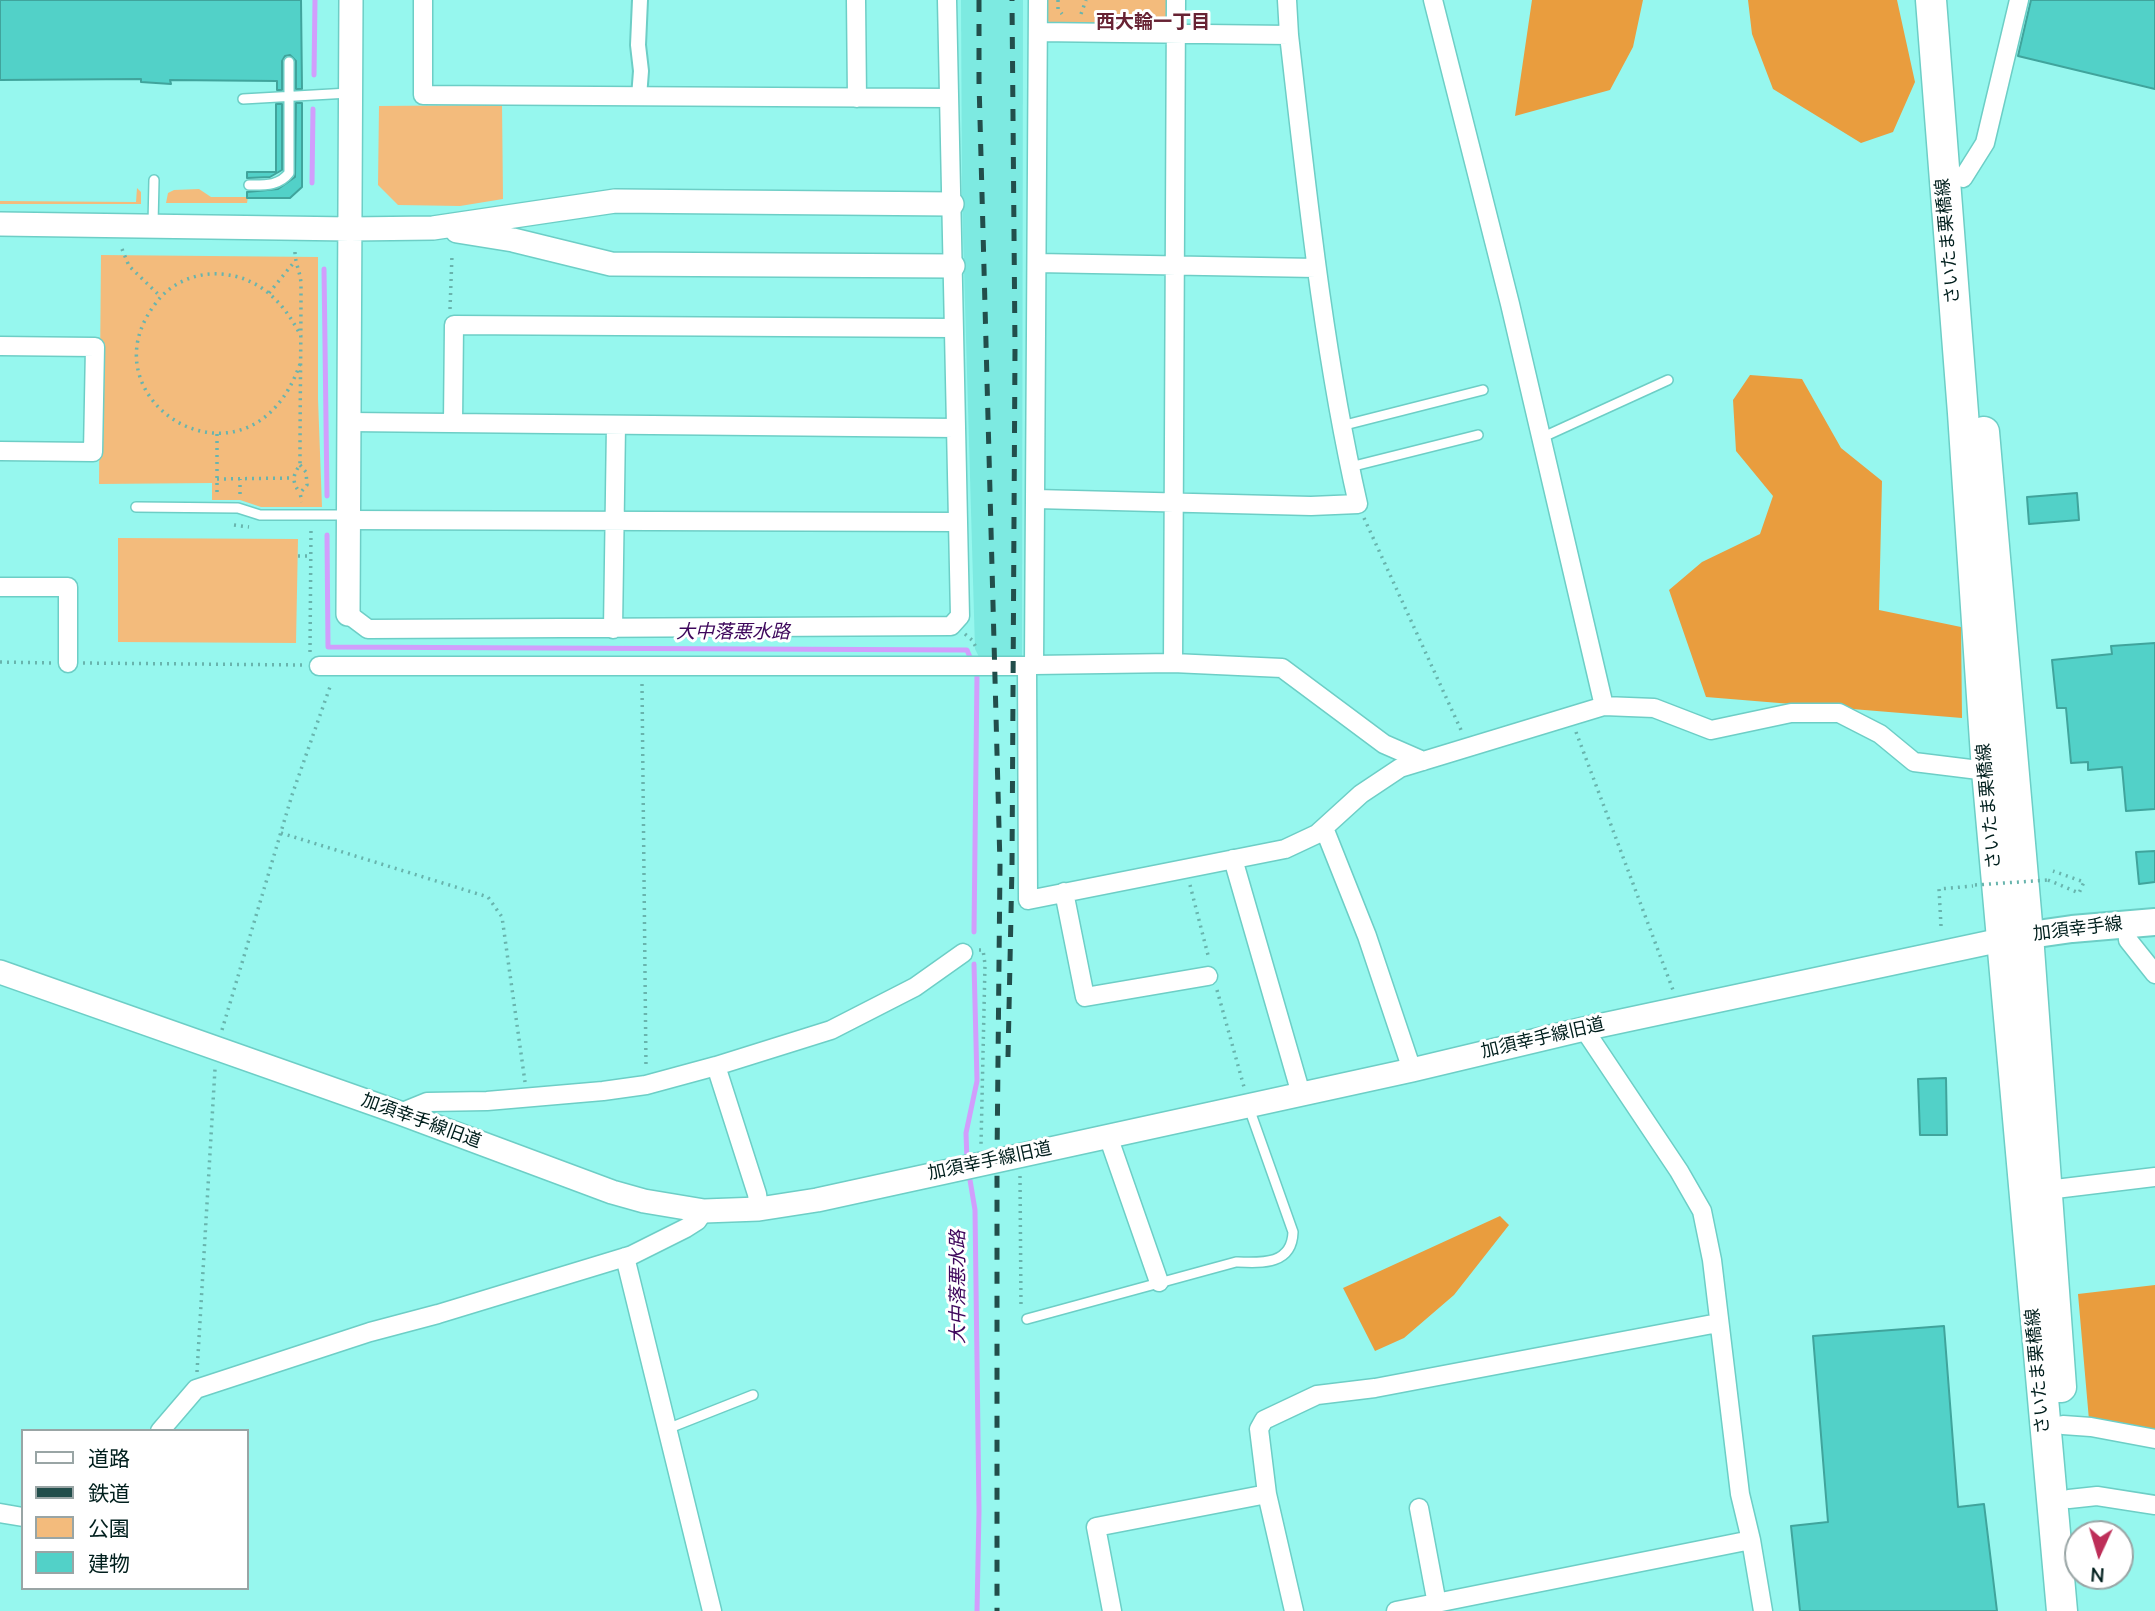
<!DOCTYPE html>
<meta charset="utf-8">
<style>
body{margin:0}
#map{position:relative;width:2155px;height:1611px;overflow:hidden;background:#96f7ee;font-family:"Nunito Sans","Noto Sans JP",sans-serif}
canvas{display:block}
.legend{position:absolute;left:21px;top:1429px;width:228px;height:161px;box-sizing:border-box;background:#fff;border:2px solid #99a5a5;margin:0;padding:9px 12px;list-style:none;font-size:21px;color:#011f1d}
.legend li{display:flex;align-items:center;gap:14px;height:35px}
.legend b{width:35px;border:2px solid #99a5a5}
.north{position:absolute;left:2064px;top:1520px;width:70px;height:70px;box-sizing:border-box;background:#fff;border:2px solid #99a5a5;border-radius:50%;rotate:184deg;font-size:19px;font-weight:700;line-height:28px;text-align:center;color:#011f1d}
.north::after{content:'';display:block;margin:auto;width:24px;height:32px;background:#bd2e58;clip-path:polygon(50% 0,100% 100%,50% 72%,0 100%)}
</style>
<div id="map">
<canvas width="2155" height="1611"></canvas>
<ul class="legend">
<li><b style="height:9px;background:#fff"></b>道路</li>
<li><b style="height:9px;background:#224e4b"></b>鉄道</li>
<li><b style="height:19px;background:#f3bb7c"></b>公園</li>
<li><b style="height:19px;background:#52d1c8"></b>建物</li>
</ul>
<div class="north">N</div>
</div>
<script>
const ctx = document.querySelector('canvas').getContext('2d');
ctx.lineJoin = 'round';
function fillPath(path, color) {
  ctx.fillStyle = color;
  ctx.fill(path, 'evenodd');
}
function stroke(path, color, width, dash) {
  ctx.strokeStyle = color;
  ctx.lineWidth = width;
  ctx.lineCap = dash ? 'butt' : 'round';
  ctx.setLineDash(dash || []);
  ctx.stroke(path);
}
function drawText(font, color, halo, rows, align = 'center') {
  ctx.font = font + ' "Nunito Sans","Noto Sans JP",sans-serif';
  ctx.lineWidth = 6;
  ctx.setLineDash([]);
  ctx.textBaseline = 'middle';
  ctx.strokeStyle = halo;
  ctx.fillStyle = color;
  for (const [text, x, y, turn = 0] of rows) {
    ctx.save();
    ctx.translate(x, y);
    ctx.rotate((+turn || 0) * Math.PI / 180);
    ctx.textAlign = isNaN(turn) ? turn : align;
    if (halo) ctx.strokeText(text, 0, 0);
    ctx.fillText(text, 0, 0);
    ctx.restore();
  }
}
const built = new Path2D(`
 M961,0h62l-1,662 -40,1 -7,-14 -13,-449z`);
const green = new Path2D(`
 M1048,0h119v21l-7,7 -106,-1 -6,-6z
 M502,105l1,94 -43,7 -62,-1 -20,-20 1,-79z
 M137,188l4,4v12h-141v-3l136,1z
 M199,189l12,8h37l-1,6h-81l2,-10 6,-3z
 M101,255l217,2v142l4,108h-61l-21,-7h-28v-17l-113,1z
 M118,538l180,1 -2,104 -178,-1z`);
const forest = new Path2D(`
 M1532,0h111l-10,47 -23,43 -95,26z
 M1748,0h149l18,82 -22,50 -32,11 -88,-54 -21,-55z
 M1750,375l52,4 39,69 41,33 -3,129 82,17 1,91 -256,-21 -37,-107 33,-28 58,-28 13,-38 -37,-45 -3,-51z
 M1500,1216l9,9 -55,70 -50,43 -29,13 -32,-63z
 M2155,1285v147l-66,-12 -11,-126z`);
const stream = new Path2D(`
 M314,75l1,-75
 M312,183l1,-74
 M324,269l3,227
 M327,535l1,112 639,3 10,24 -3,258
 M967,1161l-1,-28 11,-52 -3,-117
 M969,1174l6,36 4,301 -2,100`);
const building = new Path2D(`
 M0,0h301l1,89h-6v-28l-6,-6 -5,1 -3,5v29h-5v-9l-107,-1 1,4 -30,-2v-3l-141,1z
 M2031,0h124v89l-137,-33z
 M296,103h6v84l-12,11h-43v-6l31,-3 17,-12z
 M276,104h6v66l-12,7 -23,1v-6h29z
 M2077,493l2,27 -50,4 -2,-27z
 M2155,643v166l-29,2 -4,-44 -34,3v-8l-17,1 -5,-55h-9l-5,-48 60,-6 -1,-8z
 M2155,851v31l-16,2 -3,-32z
 M1946,1078l1,57h-27l-2,-56z
 M1944,1326l14,181 26,-3 13,107h-197l-9,-85 37,-4 -15,-186z`);
const path = new Path2D(`
 M1058,0v9l4,5
 M1081,14l5,-14
 M122,249l7,17 31,30
 M295,252c0,11 5,19 6,31 0,61 -1,121 -1,182 -8,11 -8,17 0,28
 M269,293l26,-32
 M450,309l2,-54
 M300,364c-50,142 -221,37 -144,-61 14,-20 41,-31 65,-29 39,3 63,29 80,62
 M217,434v61
 M300,465l6,7 1,13 -7,8 2,9
 M217,479l77,-1
 M240,494v-15
 M1364,518l97,212
 M234,525l15,2
 M298,556h13
 M965,634l7,6 5,9
 M310,652l1,-124
 M0,662l51,1
 M83,663l220,2
 M642,684l4,384
 M1576,732l97,258
 M281,833l207,64 14,20 23,165
 M2048,880l31,13 5,-11 -31,-11
 M1190,885l19,74
 M1941,926l-2,-37 34,-3
 M979,950h4l2,14 -4,181
 M1217,990l27,97
 M222,1030l70,-235 39,-111
 M1020,1176l1,132
 M197,1372l18,-303`);
const service = new Path2D(`
 M243,99l106,-6
 M249,185c16,0 30,1 40,-12v-111
 M153,224l1,-44
 M1341,426l142,-36
 M1541,438l127,-58
 M1350,467l128,-32
 M136,507l102,1 22,7h87
 M1027,1319l209,-57c26,1 56,3 57,-30l-44,-124
 M667,1429l86,-34`);
const pedestrian = new Path2D(`
 M639,97l2,-26 -3,-26 2,-45`);
const minor = new Path2D(`
 M423,0v95l525,3
 M856,0l1,98
 M1038,0l-4,665 139,-2 109,5 102,76 39,17
 M1433,0l77,304 94,402
 M1038,32l251,3
 M1963,178l22,-35 34,-143
 M1037,263l279,5
 M0,346l95,1 -2,105 -93,-1
 M349,422l606,6
 M453,422l1,-97 498,3
 M1036,499l275,7 47,-2c-35,-154 -51,-312 -69,-469l-2,-35
 M348,520l609,2
 M0,587h68v76
 M348,614l20,15 583,-3 9,-10 -13,-616
 M613,629l3,-204
 M1173,663l3,-663
 M1034,665l-7,1 1,234 257,-51 32,-15 44,-40 39,-26 204,-62 50,2 57,22 80,-17h48l41,21 34,28 73,9
 M319,666h708
 M1324,828l43,108 45,134
 M1233,859l68,235
 M1064,892l21,105 123,-21
 M2127,923l1,17 27,34
 M1584,1029l95,142 23,40 10,49 28,234 11,46 12,71
 M716,1066l41,128 2,15
 M400,1113l27,-11 60,-1 116,-10 43,-6 70,-19 115,-36 84,-43 48,-34
 M1108,1136l51,146
 M2047,1190l108,-13
 M625,1257l87,354
 M2063,1425l28,2 64,12
 M160,1431l36,-42 174,-57 68,-18 194,-59 54,-27 11,-7 7,-10
 M1267,1494l-8,-65 5,-9 53,-25 58,-7 343,-65
 M2069,1499l28,-3 58,9
 M1419,1508l18,96
 M0,1513l23,4
 M1112,1611l-16,-84 171,-33 27,117
 M1396,1611l355,-71`);
const tertiary = new Path2D(`
 M0,224l350,5 83,-1 182,-27 337,3
 M457,231l56,9 98,24 342,2
 M348,614l3,-614
 M0,972l400,141 212,79 32,9 60,10 55,-2 58,-9 595,-130 172,-41 417,-89`);
const secondary = new Path2D(`
 M2009,938l63,-9 83,-7`);
const primary = new Path2D(`
 M1931,0l32,413 24,358 75,840
 M1984,432l44,503 33,452`);
const rail = new Path2D(`
 M979,0v82l21,783 -3,295v451
 M1008,1057l4,-191 3,-518 -3,-348`);
const pathBridge = new Path2D(`
 M1975,885l73,-5`);
const streetNames = [
 ["さいたま栗橋線",1949,241,-95],
 ["さいたま栗橋線",1990,806,-95],
 ["加須幸手線",2078,930,-7],
 ["加須幸手線旧道",1543,1039,-13],
 ["加須幸手線旧道",421,1122,20],
 ["加須幸手線旧道",990,1162,-12],
 ["さいたま栗橋線",2039,1371,-95]
];
const neighbourhoodNames = [
 ["西大輪一丁目",1153,23]
];
const waterNames = [
 ["大中落悪水路",733,633],
 ["大中落悪水路",959,1287,-90]
];
fillPath(built, '#7deae1');
fillPath(green, '#f3bb7c');
fillPath(forest, '#e99d3e');
stroke(stream, '#d19efc', 5);
fillPath(building, '#52d1c8');
stroke(building, '#40a49c', 2);
stroke(service, '#6dcec6', 12);
stroke(pedestrian, '#6dcec6', 18);
stroke(minor, '#6dcec6', 21);
stroke(tertiary, '#6dcec6', 26);
stroke(secondary, '#6dcec6', 30);
stroke(primary, '#6dcec6', 33);
stroke(path, '#68b4ad', 3.5, [2, 5]);
stroke(service, '#fff', 9);
stroke(pedestrian, '#fff', 14);
stroke(minor, '#fff', 18);
stroke(tertiary, '#fff', 23);
stroke(secondary, '#fff', 26);
stroke(primary, '#fff', 30);
stroke(rail, '#224e4b', 5, [12, 12]);
stroke(pathBridge, '#68b4ad', 3.5, [2, 5]);
drawText('18px', '#011f1d', '#fff', streetNames);
drawText('bold 19px', '#672233', '#fff', neighbourhoodNames);
drawText('italic 19px', '#3d065b', '#fff', waterNames);
</script>
